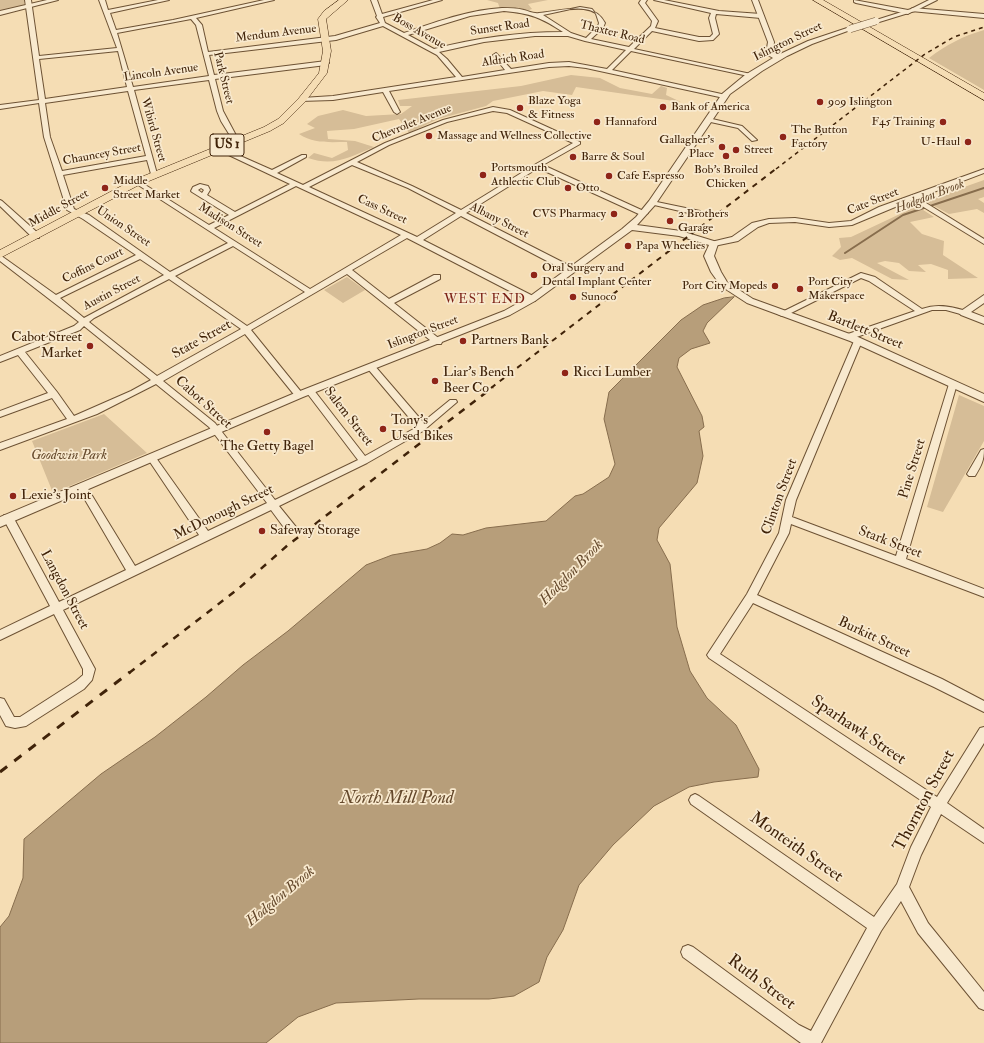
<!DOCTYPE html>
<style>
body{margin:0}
canvas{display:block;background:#f5ddb4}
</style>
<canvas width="984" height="1043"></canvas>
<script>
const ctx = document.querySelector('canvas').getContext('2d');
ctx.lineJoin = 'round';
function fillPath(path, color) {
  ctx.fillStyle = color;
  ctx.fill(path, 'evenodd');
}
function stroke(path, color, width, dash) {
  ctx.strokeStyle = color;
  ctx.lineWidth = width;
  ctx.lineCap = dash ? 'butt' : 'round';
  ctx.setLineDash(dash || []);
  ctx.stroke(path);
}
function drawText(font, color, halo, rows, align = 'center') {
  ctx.font = font + ' "IM FELL Double Pica",serif';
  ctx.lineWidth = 3.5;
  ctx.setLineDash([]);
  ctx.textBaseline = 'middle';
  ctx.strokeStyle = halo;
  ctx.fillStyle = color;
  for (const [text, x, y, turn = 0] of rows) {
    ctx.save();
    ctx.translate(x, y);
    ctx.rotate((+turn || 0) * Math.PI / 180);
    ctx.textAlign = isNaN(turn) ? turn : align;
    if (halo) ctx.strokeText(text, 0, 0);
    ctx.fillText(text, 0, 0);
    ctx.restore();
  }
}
const green = new Path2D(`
 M0,0h24v7l-24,4z
 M487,0h61l-20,4 4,5 -6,2 -26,-2 -2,-6z
 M984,30v60l-55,-32c17,-13 34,-22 55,-28z
 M571,75l29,3 20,10 32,6 9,-8 6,2 -1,7 15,7 -105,-15 -4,8 -29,-4 -50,10 -7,5 -48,13 -29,14 -10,-14 -45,10 -27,2 1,8 27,2 19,6c-24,10 -40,20 -66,11l6,-5 18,5 16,-8 -1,-8c-17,0 -33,2 -48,-8l16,-6 -8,-4 11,-8 25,-6 23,6 35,-2 11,-8h-12l-2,-6 123,-14z
 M984,180v17l-6,2 6,4v10l-7,-4 -28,5 -24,-13z
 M917,206l17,11 -24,5 12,12 22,7 -1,14 35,23 -30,1v-9l-17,-6 -13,1 8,7 -17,-1 -10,-8 -14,-2 -8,2 32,17 -17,-1 -40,-21 -12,2 -8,-4 9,-9 -2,-9 12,-1z
 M347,277l18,13 -22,13 -19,-13z
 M959,395l25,11v35l-41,71 -16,-5z
 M104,414l43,39 -94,40 -21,-52z`);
const water = new Path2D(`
 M734,297l-27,26 -4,8 7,12 -19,6 -12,9 -2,9 25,49 2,11 -5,4 4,25 -6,27 -38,45 -2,12 13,24 7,63 13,44 17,27 29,27 23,44 -1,8 -44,5 -25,5 -35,19 -41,39 -34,40 -16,45 -16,27 -8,25 -25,14 -25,3h-70l-83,4 -38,14 -32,26h-266v-116l9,-11 14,-38 1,-39 77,-65 54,-37 51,-40 37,-32 45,-34 78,-66 26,-10 35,-6 13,-6 12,-9 11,1 23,-7 60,-7 29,-25 8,-2 26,-17 6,-13 -11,-45 5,-27 72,-72 22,-15 21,-7z`);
const stream = new Path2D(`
 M845,253l58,-38 81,-27`);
const minor = new Path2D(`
 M25,0h6l8,56 78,-8 -18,-48h6l3,10 50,-10h11l-59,13 6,17 57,-10 91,-20h10l-78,18 6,7 6,27 127,-16 45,-13 -4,-6 1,-1 -6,-16h6l5,14 51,-14h9l-59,17 2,6 19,10c32,-11 64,-23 98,-25 7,0 15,0 22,2 4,1 10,4 15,3 24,-2 54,-13 66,10l-2,5 -12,11 38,8 22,-21 1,-5 -13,-18 2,-3h6l-2,3 13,18 -3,7 44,9h11l3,-3 -4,-16 2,-5 -57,-13h10l55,11 42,3 3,2 -3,2 -45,-4 -1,4 4,16 -6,6 -14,1 -47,-10 -18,18 117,25 2,1v2l-122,-26 -19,19 114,25 1,1 -3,2 -138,-30 -17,-2 -20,1 -160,24 11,21 -3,2 -3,-2 -11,-20 -50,8 -33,1 -1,-1 3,-2 31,-2 123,-19 -19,-22 -54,-29 -47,14 -127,15 5,20 112,-14 3,2 -3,2 -111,14 8,32 16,30 -1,1h-4l-13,-21 -4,-10 -8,-31 -75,10 23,84 -1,1 -5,-1 -4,-14 -84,15 11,34 15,6 81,57 58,-29 -93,-60v-2h4l70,44 20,-10 -37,-23 -1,-1 2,-4 7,-3 8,2 2,4 -3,5 28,17 55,-28 -74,-35v-2h4l52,23 30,-15h4v2l-29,16 26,12 82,-42 58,-23 50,-13 17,3 70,32v2l-37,21 105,48 -4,2h-3l-103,-47 -72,45 108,55v4h-6l-107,-56 -38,24 112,57v4h-6l-122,-63 -55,32 37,29 45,-24h6v4l-46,24 47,37 1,2 -1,2h-6l-88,-70 -96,56 51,63 1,2 -1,2h-6l-51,-63 -82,47 52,42 60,77 83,-40 -51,-67 -1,-2 1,-2h6l52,67 52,-29 -49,-58 -1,-2 1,-2h6l49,57 27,-22h6l1,2 -34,29 -56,32 -88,43 17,21 1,3 -1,3h-8l-17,-23 -208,100 32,59 -3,11 -8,9 -58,37 -11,2 -9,-2 -6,-11v-17l4,1 10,18h6l56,-36 7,-6v-6l-29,-55 -54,26v-10l50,-24 -47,-88 1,-3h8l47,87 67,-32 -49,-84 2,-2h6l50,82 64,-31 -51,-76 -2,-2 2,-2h6l54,76 59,-28 -58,-76 -53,-43 -59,30 -97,36v-7l67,-24 -15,-21 -52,19v-6l48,-18 -30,-38 -18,7v-6l74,-30 5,-4 -79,-61v-6l56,40 80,-40 -53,-36 -16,-9 -23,-73 -5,-34 -39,6v-4l39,-5zM580,7l12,2 4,5 3,9 -1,3 -12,12 -15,-5 -28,-18zM504,11c26,2 38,7 59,21 -44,0 -87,6 -129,17l-26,-14 62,-19zM191,19l5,6 13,51 -76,11 -16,-54zM535,36h33l17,5 41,9 -19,19 -38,-7 -20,1 -38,6 -15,-16 -3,2 12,15 -43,7 -15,-18 -8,-7 45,-10zM118,51l9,36 -82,12 -6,-40zM128,91l18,65 -84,15 -12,-34 -5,-34zM493,111l14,2 66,30 -37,21 -75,46 -49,-24 -55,-24 32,-17 58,-23zM352,165l56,23 48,25 -39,24 -108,-50zM296,186l105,49 -91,54 -96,-61zM201,188l3,2 -2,3 -4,-3zM233,246l72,46 -58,34 -72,-50zM140,259l24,16 -80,43 -24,-20zM169,279l72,50 -84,47 -68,-54 5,-4zM84,326l67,54 -20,11 -57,25 -17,-24 -32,-40 55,-22z
 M854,0l54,10 3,2 -3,2 -52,-11 -2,-1z
 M913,8l71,6v4l-73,-7v-2z
 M708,118l34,8 15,14 -5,1 -14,-13 -32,-7v-2z
 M984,169v4l-66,25 66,41v5l-72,-44 -60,25 -23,2 -34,-5 -26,1 -11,4 -20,14 -24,5 -4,-2 1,-2 21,-5 20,-14 17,-4 26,-1 34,5 22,-2 28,-14z
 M0,200l2,1 37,33v4h-6l-33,-32z
 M652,201l48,10 1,2 -4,2 -47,-11 -2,-1z
 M861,273l14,4 47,32c16,-6 29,-2 45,2l1,2 -4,2 -18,-5h-14l-81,29h-6l-1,-2 1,-2 70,-24 -46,-30 -8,-3 -76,38h-3l-4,-2z
 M858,338l4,3 -66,159 -4,17 104,39 53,-172 1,-2h6l1,2 -51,175 78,30v8l-193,-73 -2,9 -32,62 185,84 42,22v11l-50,-25 -181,-84 -33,51 217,143 43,-69 4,-1v16l-37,60 37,26v14l-43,-29 -20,41 -12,32 19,36 56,69v18l-5,-2 -61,-75 -17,-32 -20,30 -60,112h-20l-118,-86 -2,-5 2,-5 5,-2 5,2 106,78 12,6 56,-103 -176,-124 -2,-4 2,-4 4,-2 4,2 175,121 23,-33 14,-37 20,-40 -222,-149 -2,-3 40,-61 32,-61 7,-33 68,-159z
 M984,449c0,12 -3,17 -9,27h-6l-2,-2 14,-24z`);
const tertiary = new Path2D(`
 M47,0h11l-58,15v-4z
 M752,0h6l16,42 -1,11 5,2 30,-14 42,-14 3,2 -41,15 -25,12 -25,15 -32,23 -75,111 -18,20 44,6 36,11 1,2 -4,12 7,16 6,10 26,17 105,38 126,57v8l-134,-61 -103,-38 -26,-17 -10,-14 -7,-16 5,-11 -30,-9 -47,-6 -97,71 -25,14 -207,82 -303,130v-10l295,-124 209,-82 25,-14 93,-68 14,-12 13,-16 73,-107 23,-19 28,-17 -7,-4 2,-12z
 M929,0h8l-22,11 -39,12 -3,-2 38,-12z
 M984,295v8l-13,9 13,5v7l-23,-9 -2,-2 2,-2z`);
const primary = new Path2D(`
 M339,0h9l-22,19 5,32 -4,22 -22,29 -21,21 -14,8 -133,55 -137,72v-8l129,-68 135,-55 14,-8 21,-21 20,-25 4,-22 -5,-32 6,-8z
 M813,0h10l161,93v7z`);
const railFar3 = new Path2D(`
 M776,169l149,-115 29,-17 30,-10`);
const railFar2 = new Path2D(`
 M491,388l286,-220`);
const railFar1 = new Path2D(`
 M129,673l109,-84 50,-44 205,-158`);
const rail = new Path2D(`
 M0,772l130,-100`);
const tertiaryBridge = new Path2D(`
 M850,29l26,-8`);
const markers = [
 [820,102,4,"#8f2418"],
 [663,107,4,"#8f2418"],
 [520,108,4,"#8f2418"],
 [597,122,4,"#8f2418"],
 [943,122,4,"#8f2418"],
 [429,136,4,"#8f2418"],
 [783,137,4,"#8f2418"],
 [968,142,4,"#8f2418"],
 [722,147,4,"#8f2418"],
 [736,150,4,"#8f2418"],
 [726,156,4,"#8f2418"],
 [573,157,4,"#8f2418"],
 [483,175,4,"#8f2418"],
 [609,176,4,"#8f2418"],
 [105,188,4,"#8f2418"],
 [568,188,4,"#8f2418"],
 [614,214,4,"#8f2418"],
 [670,221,4,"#8f2418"],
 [628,246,4,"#8f2418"],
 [534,275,4,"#8f2418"],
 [775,286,4,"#8f2418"],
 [800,289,4,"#8f2418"],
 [573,297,4,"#8f2418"],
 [463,341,4,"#8f2418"],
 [90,346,4,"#8f2418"],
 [565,373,4,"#8f2418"],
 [435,381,4,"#8f2418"],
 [383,429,4,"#8f2418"],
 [267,432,4,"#8f2418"],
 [13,496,4,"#8f2418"],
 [262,531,4,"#8f2418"]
];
const farStreetnames = [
 ["Sunset Road",500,28,-8],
 ["Boss Avenue",419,32,30],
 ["Thaxter Road",612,33,14],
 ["Mendum Avenue",276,34,-7],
 ["Islington Street",788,42,-26],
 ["Aldrich Road",513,59,-8],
 ["Lincoln Avenue",161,73,-8],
 ["Park Street",223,78,76],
 ["Chevrolet Avenue",412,124,-22],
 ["Wibird Street",153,130,74],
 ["Chauncey Street",102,155,-10],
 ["Cate Street",873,202,-22],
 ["Middle Street",59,209,-29],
 ["Cass Street",382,210,25],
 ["Albany Street",499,221,27],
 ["Madison Street",230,226,32],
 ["Union Street",123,227,34],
 ["Coffins Court",93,266,-26],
 ["Austin Street",112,293,-28],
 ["Islington Street",423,333,-21]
];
const farPoinames = [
 ["Blaze Yoga",528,101],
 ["& Fitness",528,115],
 ["909 Islington",828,102],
 ["Bank of America",671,107],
 ["Hannaford",605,122],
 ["F45 Training",935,122,"right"],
 ["The Button",791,130],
 ["Factory",791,144],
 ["Massage and Wellness Collective",437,136],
 ["Gallagher's",714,140,"right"],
 ["Place",714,154,"right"],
 ["U-Haul",960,142,"right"],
 ["Street",744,150],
 ["Barre & Soul",581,157],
 ["Portsmouth",491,168],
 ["Athlectic Club",491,182],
 ["Bob's Broiled",726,170,"center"],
 ["Chicken",726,184,"center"],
 ["Cafe Espresso",617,176],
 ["Middle",113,181],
 ["Street Market",113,195],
 ["Otto",576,188],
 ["CVS Pharmacy",606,214,"right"],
 ["2 Brothers",678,214],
 ["Garage",678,228],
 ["Papa Wheelies",636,246],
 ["Oral Surgery and",542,268],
 ["Dental Implant Center",542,282],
 ["Port City",808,282],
 ["Makerspace",808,296],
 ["Port City Mopeds",767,286,"right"],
 ["Sunoco",581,297]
];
const shields = [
 [227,145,34]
];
const shieldNames = [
 ["US 1",227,145]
];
const farWaternames = [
 ["Hodgdon Brook",930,197,-21]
];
const farQuarternames = [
 ["WEST END",485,300]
];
const streetNames = [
 ["Bartlett Street",865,331,22],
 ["State Street",202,340,-29],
 ["Cabot Street",203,403,42],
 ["Salem Street",348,417,52],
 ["Pine Street",913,469,-73],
 ["Clinton Street",780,497,-70],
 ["McDonough Street",224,513,-26],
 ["Stark Street",890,543,21],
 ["Langdon Street",64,590,62],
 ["Burkitt Street",874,638,25]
];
const poiNames = [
 ["Cabot Street",82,338,"right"],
 ["Market",82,354,"right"],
 ["Partners Bank",471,341],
 ["Liar's Bench",443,373],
 ["Beer Co",443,389],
 ["Ricci Lumber",573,373],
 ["Tony's",391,421],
 ["Used Bikes",391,437],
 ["The Getty Bagel",267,447,"center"],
 ["Lexie's Joint",21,496],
 ["Safeway Storage",270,531]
];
const parkNames = [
 ["Goodwin Park",69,456]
];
const waterNames = [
 ["Hodgdon Brook",572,573,-46],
 ["Hodgdon Brook",281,897,-40]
];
const nearStreetnames = [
 ["Sparhawk Street",858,731,34],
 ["Thornton Street",925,801,-62],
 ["Monteith Street",796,848,35],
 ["Ruth Street",761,983,37]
];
const nearWaternames = [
 ["North Mill Pond",397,799]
];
fillPath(green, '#d6bd97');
fillPath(water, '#b79e7a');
stroke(water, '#876d4d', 1);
stroke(stream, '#876d4d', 2);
stroke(minor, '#6d5234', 2);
stroke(tertiary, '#6d5234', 2);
stroke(primary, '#402309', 1);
fillPath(minor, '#f8e9ce');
fillPath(tertiary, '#f8e9ce');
fillPath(primary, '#f5ddb4');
stroke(railFar3, '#402309', 1.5, [4, 4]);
stroke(railFar2, '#402309', 2, [5.5, 5.5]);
stroke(railFar1, '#402309', 2.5, [7, 7]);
stroke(rail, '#402309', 3, [9, 9]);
stroke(tertiaryBridge, '#6d5234', 8, []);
stroke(tertiaryBridge, '#f8e9ce', 7);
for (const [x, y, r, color] of markers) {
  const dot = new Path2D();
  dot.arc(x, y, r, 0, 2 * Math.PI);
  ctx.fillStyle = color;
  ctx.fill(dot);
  stroke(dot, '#f8e9ce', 1.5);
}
drawText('12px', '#402309', '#f8e9ce', farStreetnames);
drawText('12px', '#402309', '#f8e9ce', farPoinames, 'left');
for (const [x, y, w] of shields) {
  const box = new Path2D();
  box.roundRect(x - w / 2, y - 11, w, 22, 3);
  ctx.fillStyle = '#f8e9ce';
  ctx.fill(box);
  stroke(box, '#402309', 1);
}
drawText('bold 13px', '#402309', null, shieldNames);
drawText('italic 13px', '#64482b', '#f8e9ce', farWaternames);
ctx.letterSpacing = '1px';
drawText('13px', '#7a1f14', '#f8e9ce', farQuarternames);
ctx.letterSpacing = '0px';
drawText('14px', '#402309', '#f8e9ce', streetNames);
drawText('14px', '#402309', '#f8e9ce', poiNames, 'left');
drawText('italic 14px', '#664a2c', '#f8e9ce', parkNames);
drawText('italic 15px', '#64482b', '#f8e9ce', waterNames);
drawText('17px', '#402309', '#f8e9ce', nearStreetnames);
drawText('italic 18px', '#64482b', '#f8e9ce', nearWaternames);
</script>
